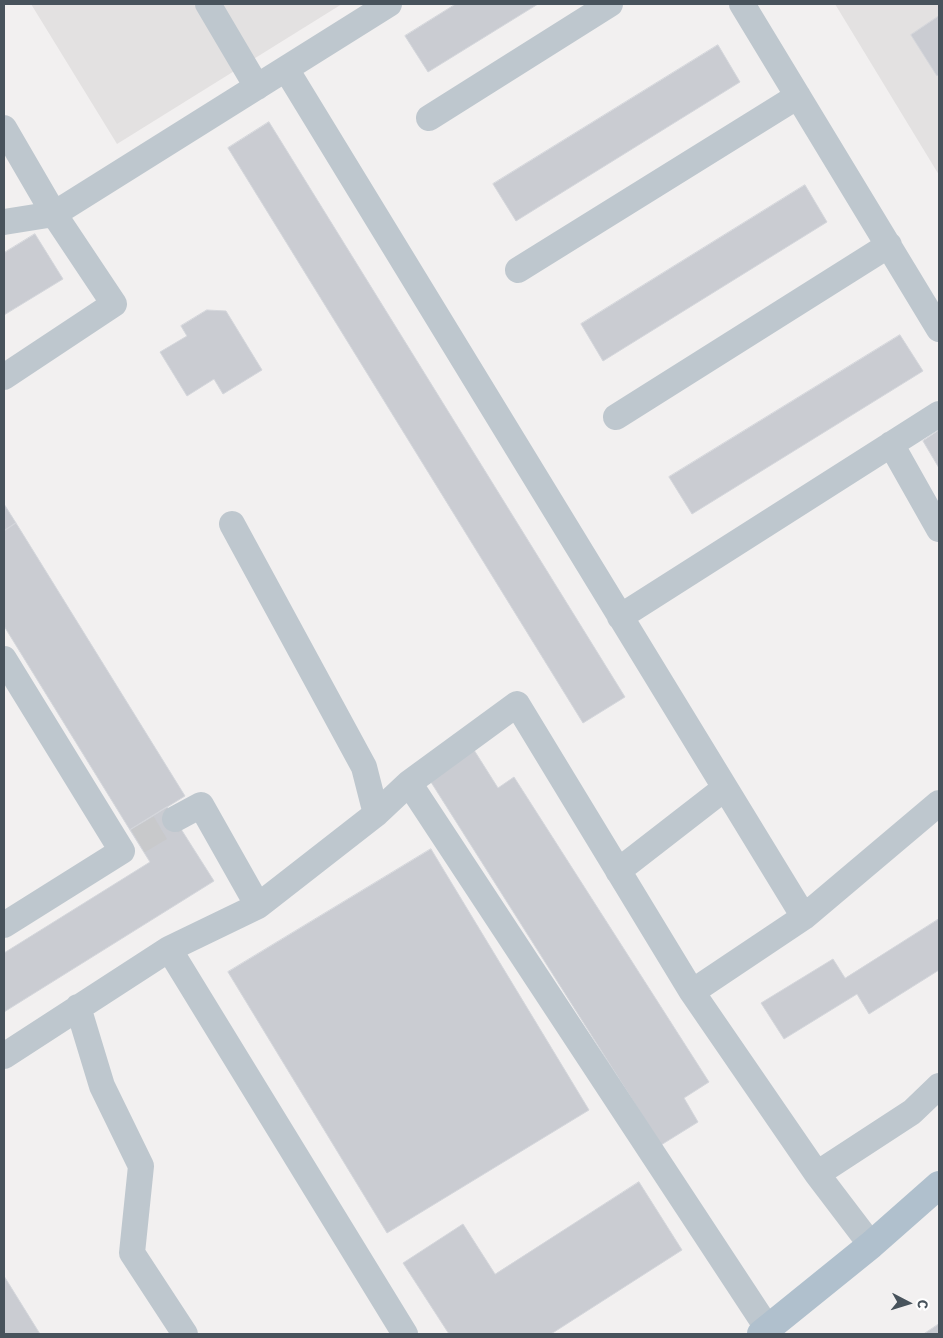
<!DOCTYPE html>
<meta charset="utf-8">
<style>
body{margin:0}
#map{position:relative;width:943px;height:1338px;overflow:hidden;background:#f2f0f0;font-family:"IBM Plex Sans",sans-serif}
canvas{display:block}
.frame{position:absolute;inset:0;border:5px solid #48535c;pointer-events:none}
.north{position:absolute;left:883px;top:1278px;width:50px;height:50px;-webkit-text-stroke:4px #fff;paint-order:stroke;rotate:95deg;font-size:14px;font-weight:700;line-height:20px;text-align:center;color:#48535c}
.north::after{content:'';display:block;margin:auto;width:18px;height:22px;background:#48535c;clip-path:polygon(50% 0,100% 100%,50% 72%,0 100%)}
</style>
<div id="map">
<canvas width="943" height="1338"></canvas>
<div class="frame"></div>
<div class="north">С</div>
</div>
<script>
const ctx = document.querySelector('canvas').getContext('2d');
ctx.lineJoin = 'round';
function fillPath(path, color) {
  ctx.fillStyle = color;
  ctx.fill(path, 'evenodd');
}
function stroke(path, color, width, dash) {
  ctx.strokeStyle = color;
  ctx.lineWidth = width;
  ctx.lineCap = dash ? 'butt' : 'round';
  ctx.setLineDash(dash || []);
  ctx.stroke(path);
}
const education = new Path2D(`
 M31,4h311l-225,140z
 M835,4h104v171z`);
const building = new Path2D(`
 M456,4h82l-110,68 -23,-36z
 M939,16v58l-2,2 -26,-41z
 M718,45l22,37 -224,139 -23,-37z
 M269,122l356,575 -42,26 -355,-575z
 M805,185l22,37 -224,139 -22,-37z
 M35,234l28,45 -59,36v-62z
 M207,310l19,1 36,59 -39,24 -9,-15 -27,17 -27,-44 27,-16 -6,-10z
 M900,335l23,36 -231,143 -23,-37z
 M939,430v38l-16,-27z
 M4,504l12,19 -12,8z
 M16,523l169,273 -55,34 -126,-204v-95z
 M474,750l24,38 16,-11 195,305 -25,16 14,24 -37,23 -232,-366z
 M167,807l47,74 -210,131v-59l146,-91 -20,-32z
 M431,849l158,261 -202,123 -159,-261z
 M939,919v51l-70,44 -12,-20 -73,45 -23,-36 72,-44 12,19z
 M639,1182l43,68 -131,84h-102l-46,-71 60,-39 32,50z
 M4,1276l36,58h-36z
 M939,1324v10h-15z`);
const minorTunnel = new Path2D(`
 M138,841l37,-22`);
const minor = new Path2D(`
 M208,4l49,83
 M742,4l197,325
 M286,69l518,848
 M429,118l181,-114
 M4,128l50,86 60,90 -110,73
 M4,222l50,-8 335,-210
 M518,270l280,-174
 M616,417l273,-172
 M891,444l48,85
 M232,524l132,243 12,47
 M620,617l319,-203
 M4,659l118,192 -118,74
 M409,783l359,546
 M175,819l26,-14 57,101
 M618,871l107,-83
 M169,949l236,385
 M692,992l112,-75 135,-114
 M78,1007l24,79 39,80 -9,87 53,81
 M4,1056l165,-107 89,-43 118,-92 33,-31 108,-79 175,288 125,182 54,71
 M817,1174l95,-62 27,-26`);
const major = new Path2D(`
 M761,1334l110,-89 68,-60`);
fillPath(education, '#e3e1e1');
fillPath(building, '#caccd2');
stroke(building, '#d4d6db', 1);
stroke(minorTunnel, '#c8c9cb', 26, [26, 13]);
stroke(minor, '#bec7ce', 26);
stroke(major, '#b0c0cd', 28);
</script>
